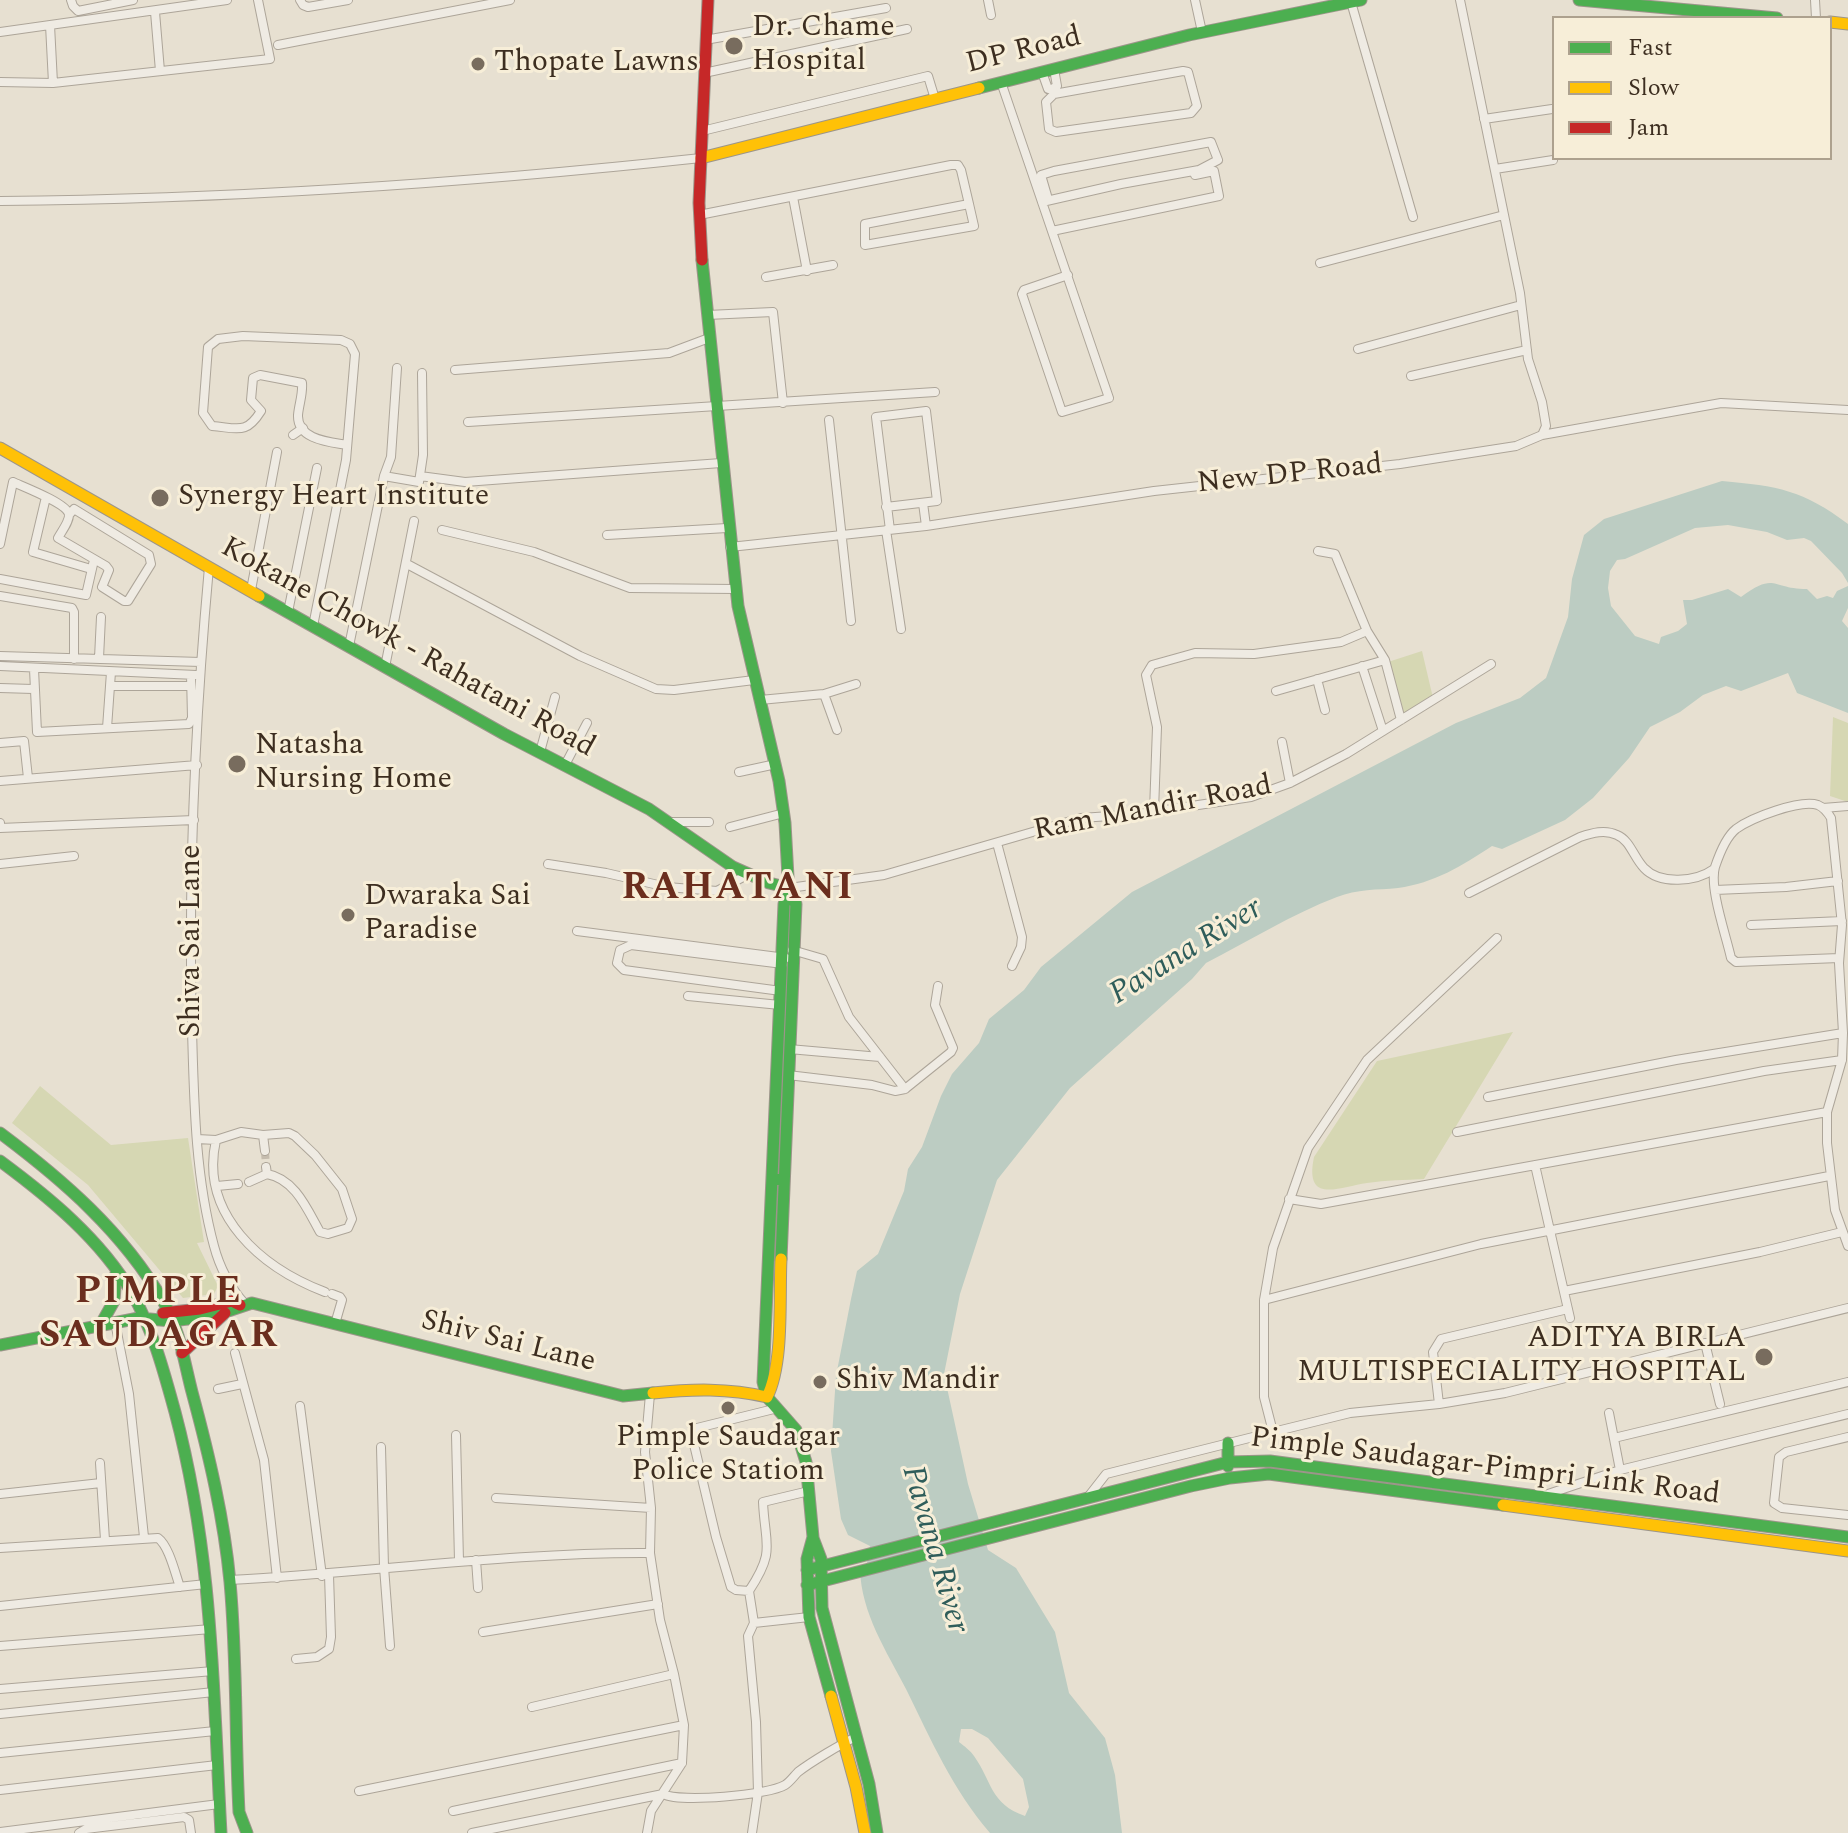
<!DOCTYPE html>
<style>
body{margin:0}
#map{position:relative;width:1848px;height:1833px;overflow:hidden;background:#e7e0d1;font-family:Spectral,serif}
canvas{display:block}
.legend{position:absolute;left:1552px;top:16px;width:280px;height:144px;box-sizing:border-box;background:#f7eed8;border:2px solid #ada18e;margin:0;padding:10px 14px;list-style:none;font-size:24px;color:#3d2e20}
.legend li{display:flex;align-items:center;gap:16px;height:40px}
.legend b{width:40px;border:2px solid #ada18e}
</style>
<div id="map">
<canvas width="1848" height="1833"></canvas>
<ul class="legend">
<li><b style="height:10px;background:#4caf50"></b>Fast</li>
<li><b style="height:10px;background:#ffc107"></b>Slow</li>
<li><b style="height:10px;background:#c62828"></b>Jam</li>
</ul>
</div>
<script>
const ctx = document.querySelector('canvas').getContext('2d');
ctx.lineJoin = 'round';
function fillPath(path, color) {
  ctx.fillStyle = color;
  ctx.fill(path, 'evenodd');
}
function stroke(path, color, width, dash) {
  ctx.strokeStyle = color;
  ctx.lineWidth = width;
  ctx.lineCap = dash ? 'butt' : 'round';
  ctx.setLineDash(dash || []);
  ctx.stroke(path);
}
function drawText(font, color, halo, rows, align = 'center') {
  ctx.font = font + ' Spectral,serif';
  ctx.lineWidth = 6;
  ctx.setLineDash([]);
  ctx.textBaseline = 'middle';
  ctx.strokeStyle = halo;
  ctx.fillStyle = color;
  for (const [text, x, y, turn = 0] of rows) {
    ctx.save();
    ctx.translate(x, y);
    ctx.rotate((+turn || 0) * Math.PI / 180);
    ctx.textAlign = isNaN(turn) ? turn : align;
    if (halo) ctx.strokeText(text, 0, 0);
    ctx.fillText(text, 0, 0);
    ctx.restore();
  }
}
const green = new Path2D(`
 M1422,651l11,47 -31,19 -14,-55z
 M1833,717l15,6v79l-18,-6z
 M1513,1032l-89,147c-19,1 -38,1 -57,4 -28,4 -63,22 -53,-26l63,-96z
 M40,1086l71,59 77,-7 16,104 -7,1 21,43 -4,8 -31,4 -95,-113 -76,-62z`);
const water = new Path2D(`
 M1722,481c56,5 81,9 126,43v59l-6,-10 -31,-32 -7,-3 -17,2 -20,-8 -39,-7 -33,3 -70,31 -8,1 -7,11 -2,17 3,18 24,30 24,8 2,-7 17,-6 9,-7 -4,-24h9l36,-11 13,8c35,-26 30,-8 66,-8l10,10 10,-3 6,2 4,-7 11,-5v22l-6,13 6,7v85l-51,-20 -9,-20 -47,18 -15,-5 -23,9 -23,17 -30,15 -21,31 -36,40 -28,22 -63,29 -10,-3c-30,20 -58,37 -94,42 -21,2 -41,1 -61,9 -45,17 -88,44 -131,66l-14,16 -122,109 -73,92 -37,114 -16,80 24,110 20,66 28,18 39,64 14,61 36,45 10,37 7,58h-132c-37,-43 -59,-93 -84,-144 -19,-37 -45,-76 -46,-120l7,-6 3,-17 -22,-11 -7,-16 -10,-68 5,-75 15,-77 6,-28 21,-17 26,-63 4,-22 14,-22 19,-51 11,-22 27,-31 10,-24 35,-29 17,-23 91,-75 324,-169 64,-25 26,-20 22,-61 4,-38 12,-44 20,-16zM961,1729h11l16,9 35,41 6,28 -4,9c-35,-12 -33,-35 -51,-60 -3,-5 -10,-10 -15,-14z`);
const streetTunnel = new Path2D(`
 M265,1151l1,16`);
const street = new Path2D(`
 M71,0l2,6 5,5 55,-11
 M300,0l3,5 5,2 40,-7
 M988,0l3,15
 M1195,0l7,32
 M1460,0l60,293 8,66 14,43 4,24 -4,9
 M1815,0l1,18
 M1351,2l62,215
 M155,12l5,59
 M50,25l3,58
 M0,32l227,-32
 M705,40l181,-32
 M278,45l232,-45
 M1183,71l5,1 9,34 -6,7 -135,19 -7,-3 -3,-27 8,-8z
 M1042,72l6,17h4l2,5
 M704,73l203,-44
 M0,82l53,1 217,-24 -12,-59
 M1001,82l108,316 -47,14 -40,-118 2,-4 44,-15
 M1052,89l5,-3 -3,-17
 M1484,119l68,-10
 M702,131l226,-55 7,23
 M1495,169l58,-9
 M793,197l14,74
 M0,201c234,-2 468,-18 701,-43
 M1042,202l79,-18 78,-14 19,-10 -7,-18 -157,29 -13,4 7,24
 M699,215l252,-50h7l3,5 8,34 -104,20v21l109,-19 -5,-22
 M1052,231l167,-35 -5,-25 -19,4
 M1320,263l184,-48
 M766,277l67,-12
 M707,315l66,-3 10,91
 M1358,349l163,-44
 M455,370l214,-17 40,-15
 M1411,376l116,-26
 M829,420l22,201
 M468,422l467,-30
 M293,435l10,-7
 M384,476l35,6 4,-27 -1,-82
 M420,476l45,6 256,-19
 M46,497l-13,55 58,17
 M923,503l3,23
 M886,507l51,-6 -11,-90 -50,6 14,113
 M442,530l92,22 96,36 105,1
 M886,530l15,99
 M607,535l120,-7
 M0,544l13,-62c11,5 53,21 56,32 1,7 -8,18 -11,24l48,28 3,4 -7,17 22,14h4l23,-37 -2,-9 -75,-46 -5,6
 M730,547l196,-21 228,-35 246,-27 116,-18 26,-11 179,-32 127,7
 M1318,551l17,3 32,77 18,29 16,60
 M407,564l173,92 76,33 18,1 80,-10
 M209,567c-14,153 -21,308 -17,462 2,72 3,147 22,217 6,23 16,41 31,58
 M0,579l86,16 8,-35
 M251,590l26,-138
 M0,596l72,12 2,4v47
 M288,612l29,-144
 M313,626l33,-166 9,-106 -5,-10 -9,-4 -98,-4 -25,3 -10,8 -5,66 9,13c26,2 34,9 49,-15l-10,-11 2,-22 7,-3 42,8c1,11 -3,21 -4,32 -1,25 32,27 49,30
 M349,646l35,-170 7,-19 6,-89
 M0,656l201,6
 M99,658l2,-41
 M0,666l196,9
 M1362,666l21,65
 M385,667l29,-146
 M34,669l3,63 152,-8 3,-6 -1,-43
 M1317,679l8,31
 M110,686h81
 M0,688l33,1
 M1276,691l109,-31
 M824,694l13,36
 M760,700l64,-6 32,-10
 M107,728l4,-56
 M1282,742l8,41
 M0,743l24,-2 4,37
 M540,752l15,-55
 M565,765l22,-42
 M739,772l37,-8
 M0,781l197,-16
 M1823,808l25,-2
 M1154,811l3,-84 -11,-52 6,-10 43,-12 59,1 87,-12 26,-11
 M670,822h39
 M0,823v5l194,-8
 M730,827l54,-14
 M997,843l25,94 -1,10 -9,19
 M0,864l74,-8
 M548,864l58,9 61,14 50,4 28,-15
 M789,888l95,-13 197,-57 58,-4 112,-17 39,-14 56,-29 145,-90
 M1715,890l71,-3 52,-6
 M1469,893l111,-56c12,-4 25,-8 37,-2 13,5 17,23 27,33 16,17 52,14 70,1
 M1751,925l91,-4
 M577,931l209,27
 M792,950l31,9 26,58 56,72 46,-37 2,-4 -18,-43 3,-19
 M1839,958l-103,4 -5,-4c-5,-23 -22,-70 -16,-91 4,-12 11,-30 21,-38 15,-11 64,-30 82,-24 7,3 10,8 13,13l11,107 -3,38 4,70 -1,27 -15,52v31l8,67 13,36
 M781,991l-157,-21 -7,-7 3,-13 11,-5 152,19
 M688,996l92,9
 M789,1049l91,8
 M788,1075l84,10 23,6 10,-2
 M1488,1097l188,-37 167,-27
 M1457,1132l307,-61 78,-11
 M263,1135l2,16
 M197,1139l19,1 25,-8 22,3 26,-2 6,3 20,19 27,34 10,30 -4,9 -20,6 -8,-2c-13,-23 -25,-53 -53,-58l-1,-7
 M216,1140c-17,75 46,128 109,152
 M1535,1165l35,153
 M249,1182l18,-8
 M217,1186l21,-2
 M1289,1199l32,5 506,-92
 M1564,1291l196,-39 82,-20
 M332,1294l8,3 2,3 -7,24
 M1264,1300l217,-56 348,-68
 M115,1322l14,72 15,143
 M1705,1343l15,61
 M235,1353l29,107 13,118
 M218,1389l24,-5
 M1439,1404l-6,-52 8,-13 127,-30
 M300,1406l22,170
 M1609,1413l11,57 228,-56
 M1273,1432l-9,-35v-97l9,-52 35,-100 59,-88 130,-122
 M456,1435l3,126
 M1848,1437l-62,15 -7,5 -5,46 8,5 66,7
 M1614,1438l234,-56
 M381,1447l3,120 6,79
 M100,1463l5,77
 M0,1494l101,-11
 M1545,1495l75,-25
 M1088,1497l18,-23 167,-42 77,-19 89,-9 66,-11 343,-85
 M496,1498l155,10
 M0,1548l158,-10c11,8 17,35 22,49
 M476,1560l2,28
 M229,1580c141,-7 280,-28 421,-27
 M749,1591c27,-41 16,-45 14,-89l46,-11
 M0,1606l206,-22
 M754,1623l55,-6
 M483,1632l175,-28
 M0,1646l211,-17
 M296,1659l21,-2 12,-8 2,-12 -2,-62
 M0,1689l213,-18
 M532,1707l142,-33
 M0,1714l214,-22
 M0,1753l215,-22
 M0,1790l217,-25
 M359,1791l325,-66
 M453,1811l229,-48
 M0,1832l219,-28
 M79,1833l7,-4 98,-12 5,3 2,13
 M472,1833l191,-39c17,9 106,1 122,-9 5,-3 9,-9 13,-13 13,-10 43,-28 58,-35
 M647,1833l4,-22 31,-48 2,-38 -10,-51 -14,-54 -10,-67 1,-45 -6,-56 5,-58
 M752,1833l6,-41 -2,-70 -8,-86 6,-13 -5,-32 -13,-1 -5,-3 -15,-50 -24,-101 5,-8 81,-20`);
const fast = new Path2D(`
 M1579,0l198,18
 M979,88l210,-53 172,-35
 M702,260l36,346 41,175 6,42 4,72 7,9 -15,355
 M259,596l245,138 145,75 84,58 36,16 20,5
 M789,895l-5,9 -21,478 4,15 29,33 10,32 7,75 -6,22 2,58 22,79
 M0,1133c63,47 123,99 163,168 17,29 21,60 29,91 17,63 32,126 38,190 7,77 5,153 9,230l8,21
 M0,1161c50,37 100,78 132,132 21,37 32,79 43,119 38,143 38,275 46,421
 M773,1179l11,1
 M100,1326l14,-25 2,-28
 M0,1345l139,-27 32,3 42,-5 39,-13 371,93 30,-3
 M1228,1443v23
 M813,1538l8,21 1,49 47,176 8,49
 M807,1570l421,-108 42,-1 578,76
 M807,1585l384,-99 39,-8 39,-4 234,31`);
const slow = new Path2D(`
 M1830,22l18,2
 M701,158l278,-70
 M0,448l259,148
 M653,1393c39,-4 75,-5 114,4
 M767,1397c17,-34 12,-98 14,-138
 M1503,1505l345,46
 M831,1696l25,91 9,46`);
const jam = new Path2D(`
 M702,260l-3,-57 9,-203
 M163,1313l37,-4 32,-8 8,4
 M182,1353l43,-40`);
const markers = [
 [734,46,10,"#786c5e"],
 [478,64,8,"#786c5e"],
 [160,498,10,"#786c5e"],
 [237,764,10,"#786c5e"],
 [348,915,8,"#786c5e"],
 [1764,1357,10,"#786c5e"],
 [820,1382,8,"#786c5e"],
 [728,1408,8,"#786c5e"]
];
const poiNames = [
 ["Dr. Chame",752,29],
 ["Hospital",752,63],
 ["Thopate Lawns",494,64],
 ["Synergy Heart Institute",178,498],
 ["Natasha",255,747],
 ["Nursing Home",255,781],
 ["Dwaraka Sai",364,898],
 ["Paradise",364,932],
 ["ADITYA BIRLA",1746,1340,"right"],
 ["MULTISPECIALITY HOSPITAL",1746,1374,"right"],
 ["Shiv Mandir",836,1382],
 ["Pimple Saudagar",728,1439,"center"],
 ["Police Statiom",728,1473,"center"]
];
const streetNames = [
 ["DP Road",1024,52,-14],
 ["New DP Road",1290,476,-6],
 ["Kokane Chowk - Rahatani Road",407,649,29],
 ["Ram Mandir Road",1153,810,-11],
 ["Shiva Sai Lane",193,941,-90],
 ["Shiv Sai Lane",508,1343,14],
 ["Pimple Saudagar-Pimpri Link Road",1485,1468,7]
];
const waterNames = [
 ["Pavana River",1187,953,-32],
 ["Pavana River",933,1550,74]
];
const districtNames = [
 ["RAHATANI",738,891],
 ["PIMPLE",159,1295],
 ["SAUDAGAR",159,1339]
];
fillPath(green, '#d6d7b3');
fillPath(water, '#bcccc2');
stroke(streetTunnel, '#c5bcae', 8, [8, 4]);
stroke(street, '#ada599', 10);
stroke(fast, '#9c958a', 13);
stroke(slow, '#9c958a', 13);
stroke(jam, '#9c958a', 13);
stroke(street, '#efebe3', 8);
stroke(fast, '#4caf50', 11);
stroke(slow, '#ffc107', 11);
stroke(jam, '#c62828', 11);
for (const [x, y, r, color] of markers) {
  const dot = new Path2D();
  dot.arc(x, y, r, 0, 2 * Math.PI);
  ctx.fillStyle = color;
  ctx.fill(dot);
  stroke(dot, '#f7eed8', 3);
}
drawText('30px', '#3d2e20', '#f7eed8', poiNames, 'left');
drawText('30px', '#3d2e20', '#f7eed8', streetNames);
drawText('italic 32px', '#2f5d5a', '#f7eed8', waterNames);
ctx.letterSpacing = '2px';
drawText('bold 38px', '#6b2e1e', '#f7eed8', districtNames);
ctx.letterSpacing = '0px';
</script>
